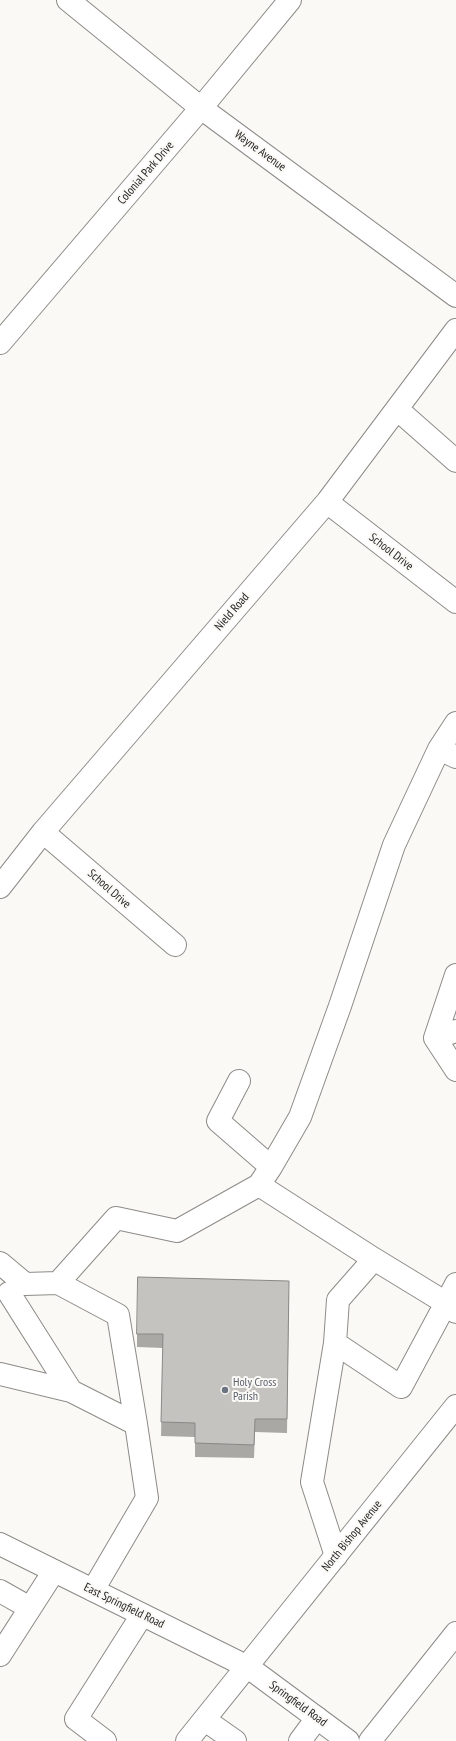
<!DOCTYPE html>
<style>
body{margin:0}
canvas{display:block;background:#fbf9f6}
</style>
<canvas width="456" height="1741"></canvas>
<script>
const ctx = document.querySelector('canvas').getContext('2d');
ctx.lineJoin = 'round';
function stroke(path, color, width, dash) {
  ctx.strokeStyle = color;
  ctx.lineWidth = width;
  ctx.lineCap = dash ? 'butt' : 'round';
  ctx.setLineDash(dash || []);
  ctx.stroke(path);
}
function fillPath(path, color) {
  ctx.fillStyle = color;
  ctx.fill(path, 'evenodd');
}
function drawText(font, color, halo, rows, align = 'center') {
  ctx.font = font + ' "PT Sans Narrow",sans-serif';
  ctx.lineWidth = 4;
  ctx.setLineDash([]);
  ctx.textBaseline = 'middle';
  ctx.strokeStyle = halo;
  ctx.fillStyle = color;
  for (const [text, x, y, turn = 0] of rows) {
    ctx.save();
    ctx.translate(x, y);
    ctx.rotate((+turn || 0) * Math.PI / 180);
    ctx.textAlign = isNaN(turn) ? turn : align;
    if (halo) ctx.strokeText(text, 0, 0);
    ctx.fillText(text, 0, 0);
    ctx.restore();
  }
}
const minor = new Path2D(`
 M68,0l133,108 255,188
 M0,343l201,-235 89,-108
 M397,409l59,52
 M327,502l129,100
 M439,749l17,8
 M43,832l132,113
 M0,887l43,-55 284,-330 129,-172
 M456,975l-21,63 21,-7
 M435,1038l21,32
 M271,1167l29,-50 40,-111 54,-161 45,-96 17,-26
 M259,1185l115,74
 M374,1259l72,44 -45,84 -66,-44 3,-43z
 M0,1263l25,21 33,-1 58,-65 61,13 82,-46 12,-18 -53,-46 21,-40
 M58,1283l60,32 18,109 -65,-33
 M456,1284l-10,19 10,9
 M335,1343l-23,139 24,74
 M0,1374l71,17 -62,-98
 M93,1590l54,-92 -11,-74
 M0,1591l30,17
 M0,1655l54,-84
 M205,1720l30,21
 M105,1741l-29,-22 66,-104
 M300,1741l17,-23
 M370,1741l86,-108`);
const major = new Path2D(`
 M0,1544l248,123 100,74
 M187,1741l269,-335`);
const wall = new Path2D(`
 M289,1294l-2,139 -32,-1 -1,26 -59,-1v-20l-34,-1 2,-88 -26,-1v-13z`);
const building = new Path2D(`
 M138,1277l151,4 -2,138h-32l-1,26 -59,-2v-20l-34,-1 2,-88h-26z`);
const markers = [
 [225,1390,4,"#6b7280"]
];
const streetNames = [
 ["Wayne Avenue",260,151,36],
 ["Colonial Park Drive",146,173,-49],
 ["School Drive",391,552,38],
 ["Nield Road",232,612,-49],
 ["School Drive",109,889,41],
 ["North Bishop Avenue",352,1536,-51],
 ["East Springfield Road",124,1606,26],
 ["Springfield Road",298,1704,36]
];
const worshipNames = [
 ["Holy Cross",233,1383],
 ["Parish",233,1397]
];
stroke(minor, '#8d8b88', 24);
stroke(major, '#8d8b88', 24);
stroke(minor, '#fff', 22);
stroke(major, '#fff', 22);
fillPath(wall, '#a9a8a5');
fillPath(building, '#c5c3c0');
stroke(building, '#8a8886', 1);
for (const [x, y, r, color] of markers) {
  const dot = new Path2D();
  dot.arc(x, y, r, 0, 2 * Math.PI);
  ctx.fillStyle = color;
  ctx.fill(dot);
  stroke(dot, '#fbf9f6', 1.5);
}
drawText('12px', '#252423', '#fbf9f6', streetNames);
drawText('12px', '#5b616d', '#fbf9f6', worshipNames, 'left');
</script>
